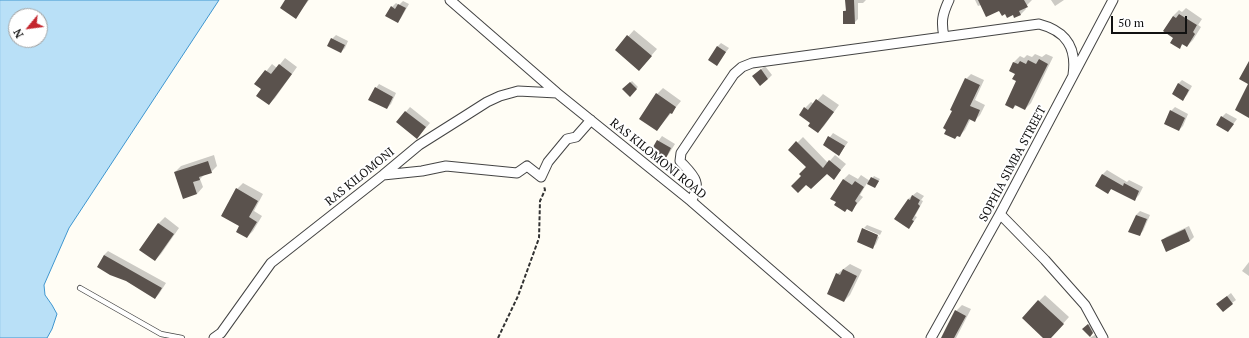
<!DOCTYPE html>
<style>
body{margin:0}
#map{position:relative;width:1249px;height:338px;overflow:hidden;background:#fffdf5;font-family:"PT Serif",serif}
canvas{display:block}
.north{position:absolute;left:8px;top:8px;width:40px;height:40px;box-sizing:border-box;background:#fff;border:1px solid #a0a0a0;border-radius:50%;rotate:241deg;font-size:11px;font-weight:700;line-height:16px;text-align:center;color:#111}
.north::after{content:'';display:block;margin:auto;width:14px;height:18px;background:#c4262e;clip-path:polygon(50% 0,100% 100%,50% 72%,0 100%)}
.scale{position:absolute;left:1111px;top:16px;width:76px;height:18px;box-sizing:border-box;border:2px solid #111;border-top:0;padding-left:5px;font-size:12px;line-height:14px;white-space:nowrap;color:#111;-webkit-text-stroke:3px #fff;paint-order:stroke}
</style>
<div id="map">
<canvas width="1249" height="338"></canvas>
<div class="north">N</div>
<div class="scale">50 m</div>
</div>
<script>
const ctx = document.querySelector('canvas').getContext('2d');
ctx.lineJoin = 'round';
function fillPath(path, color) {
  ctx.fillStyle = color;
  ctx.fill(path, 'evenodd');
}
function stroke(path, color, width, dash) {
  ctx.strokeStyle = color;
  ctx.lineWidth = width;
  ctx.lineCap = dash ? 'butt' : 'round';
  ctx.setLineDash(dash || []);
  ctx.stroke(path);
}
function drawText(font, color, halo, rows, align = 'center') {
  ctx.font = font + ' "PT Serif",serif';
  ctx.lineWidth = 4;
  ctx.setLineDash([]);
  ctx.textBaseline = 'middle';
  ctx.strokeStyle = halo;
  ctx.fillStyle = color;
  for (const [text, x, y, turn = 0] of rows) {
    ctx.save();
    ctx.translate(x, y);
    ctx.rotate((+turn || 0) * Math.PI / 180);
    ctx.textAlign = isNaN(turn) ? turn : align;
    if (halo) ctx.strokeText(text, 0, 0);
    ctx.fillText(text, 0, 0);
    ctx.restore();
  }
}
const water = new Path2D(`
 M0,0h219l-150,228 -25,57 1,10 7,10 5,9 -5,15 -5,9h-47zM16,16h24v24h-24z`);
const shadow = new Path2D(`
 M286,0h23l-14,18z
 M846,0h20l-3,3h-5v16l-4,4 -10,-12 3,-2z
 M975,0h57l-7,7 1,2 -5,5 -16,-1 -6,-4 -18,-4 -3,1z
 M1051,0h13l-9,6z
 M403,1l6,3 -8,14 -4,4 -5,-15 4,-4 3,2z
 M1186,8l16,11 -4,6 3,2 -8,13 -6,6 -4,-2 -4,4 -5,-11 -1,-21 6,-6 3,2z
 M634,30l23,19 -12,14 -29,-13z
 M336,35l12,6 -3,7 -4,4 -9,-13z
 M721,43l8,5 -13,17 1,-18z
 M1035,54l7,3 4,-3 7,3 -22,46 -6,6 -8,-4 -4,3 5,-27 -2,-8 -6,-3 4,-8 6,-6 4,2 3,-3 5,2z
 M285,58l12,9 -22,31 -6,6 -6,-15 -7,-5 16,-20 5,4z
 M765,66l7,9 -4,4 -10,-7z
 M971,74l13,6 -9,20 10,5 -5,10 -5,5 -4,-2 -6,12 -6,6 7,-57z
 M1182,80l10,6 -5,9 -4,4 -5,-15z
 M632,81l6,6 -8,8 -6,-6z
 M379,84l17,9 -5,11 -4,4 -11,-20z
 M663,88l18,13 -24,29v-36z
 M823,94l16,11 -15,21 -6,6 -6,-9 -7,-15 6,-6 3,2z
 M410,107l20,16 -13,15 -20,-16z
 M1175,107l13,7 -5,12 -4,4 -8,-19z
 M1226,113l11,6 -9,12 -6,-14z
 M833,133l15,9 -9,13 -15,-10z
 M662,136l13,8 -7,11 -4,4 -3,-8 -7,-4z
 M803,137l25,26 7,-8 11,9 -12,14 -7,-5 -25,3 5,-9 -17,-17z
 M214,155l3,11 -6,6 -6,2 -5,5 3,8 -6,7 -22,-22 6,-6z
 M1107,170l20,12 2,-2 14,7 -4,8 -4,4 -23,-11 -4,4 -11,-7 6,-11z
 M849,174l9,5 3,-4 9,6 4,-5 6,3 -5,8 -8,-4 -7,12 3,2 -12,14 -8,-31z
 M243,183l20,11 -9,17 8,5 -9,15 -6,6 -7,-11 -18,-11 15,-26z
 M917,192l7,4 -3,4 2,1 -8,15 2,1 -8,11 -1,-29z
 M1140,211l10,4 -7,16 -4,4 -3,-20z
 M165,217l14,11 -18,26 -6,6 -15,-10 19,-27z
 M867,225l15,6 -2,4 -16,-7z
 M1189,226l5,11 -4,4 -24,10 -4,-10 4,-4z
 M864,229v1l15,7 -3,7 -4,4 -14,-6z
 M108,251l58,32 -7,11 -4,4 -28,-18 -29,-13 6,-12z
 M1249,262v14l-7,-5z
 M850,264l12,6 -12,25 -6,6 -7,-27z
 M1231,293l5,7 -4,3 -10,-3z
 M1045,295l24,22 -19,21h-5l-6,-37z
 M962,305l9,4 -15,29h-14l14,-27z
 M1090,323l5,8 -5,4 -6,-6z
 M1099,332l4,6h-13z`);
const building = new Path2D(`
 M285,0h23l-12,19 -16,-11z
 M845,0h9l1,24h-12v-13h3z
 M978,0h46l4,7 -9,4 2,4 -7,3 -1,-3 -6,3 -2,-4 -3,2 -3,-5 -13,6z
 M398,4l8,4 -8,15 -13,-7 6,-10 4,3z
 M1179,14l18,11 -4,7 2,2 -8,13 -5,-3 -2,5 -10,-6 3,-5 -10,-7 10,-15 3,2z
 M627,35l25,21 -13,15 -24,-21z
 M331,38l14,7 -4,8 -14,-7z
 M717,46l9,6 -9,14 -9,-6z
 M1039,59l9,5 -23,46 -10,-5 -2,4 -8,-4 11,-24 -4,-2 3,-5 -6,-3 4,-9 5,2 2,-3 6,3 2,-4 8,4z
 M1249,61v57l-14,-8 13,-26 -9,-5z
 M279,64l13,10 -23,31 -13,-9 5,-7 -7,-5 11,-14 6,4z
 M761,69l7,10 -8,7 -8,-10z
 M965,78l15,7 -10,21 10,4 -5,12 -6,-3 -9,18 -3,-1 -2,3 -11,-5 2,-4 -3,-2 9,-17 -2,-1z
 M630,82l7,7 -7,8 -8,-8z
 M1178,83l11,7 -6,11 -11,-7z
 M375,87l18,10 -6,12 -19,-9z
 M656,93l20,14 -4,7 -2,-1 -13,18 -18,-12z
 M816,99l18,13 -16,21 -10,-7 2,-3 -11,-8 5,-8 4,3z
 M1170,110l15,8 -6,13 -15,-7z
 M405,111l21,16 -9,12 -21,-17z
 M1221,116l13,8 -6,8 -12,-7z
 M828,136l17,10 -6,10 -16,-11z
 M657,140l14,8 -6,12 -8,-5 2,-4 -6,-4z
 M796,141l27,27 6,-8 12,10 -7,10 -7,-6 -16,15 -5,-4 -8,8 -7,-7 10,-10 -2,-2 7,-7 -18,-17z
 M208,161l4,12 -13,4 1,3 -7,2 4,12 -14,5 -9,-27z
 M1102,174l21,12 1,-3 15,8 -4,10 -24,-12 -3,5 -13,-8z
 M871,177l8,4 -4,7 -8,-4z
 M843,179l9,6 3,-4 9,6 -9,14 2,2 -5,9 -5,-3 -2,3 -11,-7 2,-3 -6,-3z
 M236,188l22,13 -9,16 8,5 -10,16 -11,-6 3,-6 -18,-10z
 M912,195l8,5 -2,4 2,2 -8,14 2,1 -5,8 -15,-10 14,-20 2,1z
 M1136,215l11,4 -7,17 -12,-4z
 M158,223l16,11 -19,27 -16,-11z
 M862,228l16,7 -5,14 -16,-7z
 M1185,229l5,12 -24,11 -5,-12z
 M104,255l58,33 -7,11 -29,-18 -16,-6 -13,-8z
 M843,269l14,7 -13,26 -17,-8 9,-21 4,2z
 M1227,296l6,8 -10,8 -7,-8z
 M1038,300l26,24 -13,14h-8l-21,-20z
 M955,310l11,6 -12,22h-13z
 M1088,324l5,9 -3,4 -8,-8z`);
const path = new Path2D(`
 M498,338l20,-42 21,-58 1,-37 5,-11 -1,-4`);
const service = new Path2D(`
 M80,288l81,46 21,4`);
const minor = new Path2D(`
 M450,0l107,93 134,108 158,137
 M944,37c-3,-15 -2,-22 5,-37
 M383,175l39,-4 24,-5 71,7 10,-7 14,11 7,-15 19,-23 9,-2 15,-17
 M691,201c12,-19 2,-26 -11,-40l1,-8 53,-79 8,-7 10,-4 287,-39c27,7 38,23 34,51
 M1000,214l45,46 40,45 18,33
 M214,338l7,-5 50,-70 112,-88 36,-30 46,-29 22,-14 13,-6 18,-5 39,2
 M931,338l69,-124 113,-214`);
const streetNames = [
 ["RAS KILOMONI ROAD",658,159,39],
 ["SOPHIA SIMBA STREET",1013,164,-62],
 ["RAS KILOMONI",360,177,-39]
];
fillPath(water, '#b9e0f7');
stroke(water, '#3f96cf', 1);
fillPath(shadow, '#0003');
fillPath(building, '#5a524d');
stroke(service, '#444', 6);
stroke(minor, '#444', 11);
stroke(path, '#333', 2, [4, 2]);
stroke(service, '#fff', 4.5);
stroke(minor, '#fff', 9);
drawText('12px', '#111', '#fff', streetNames);
</script>
